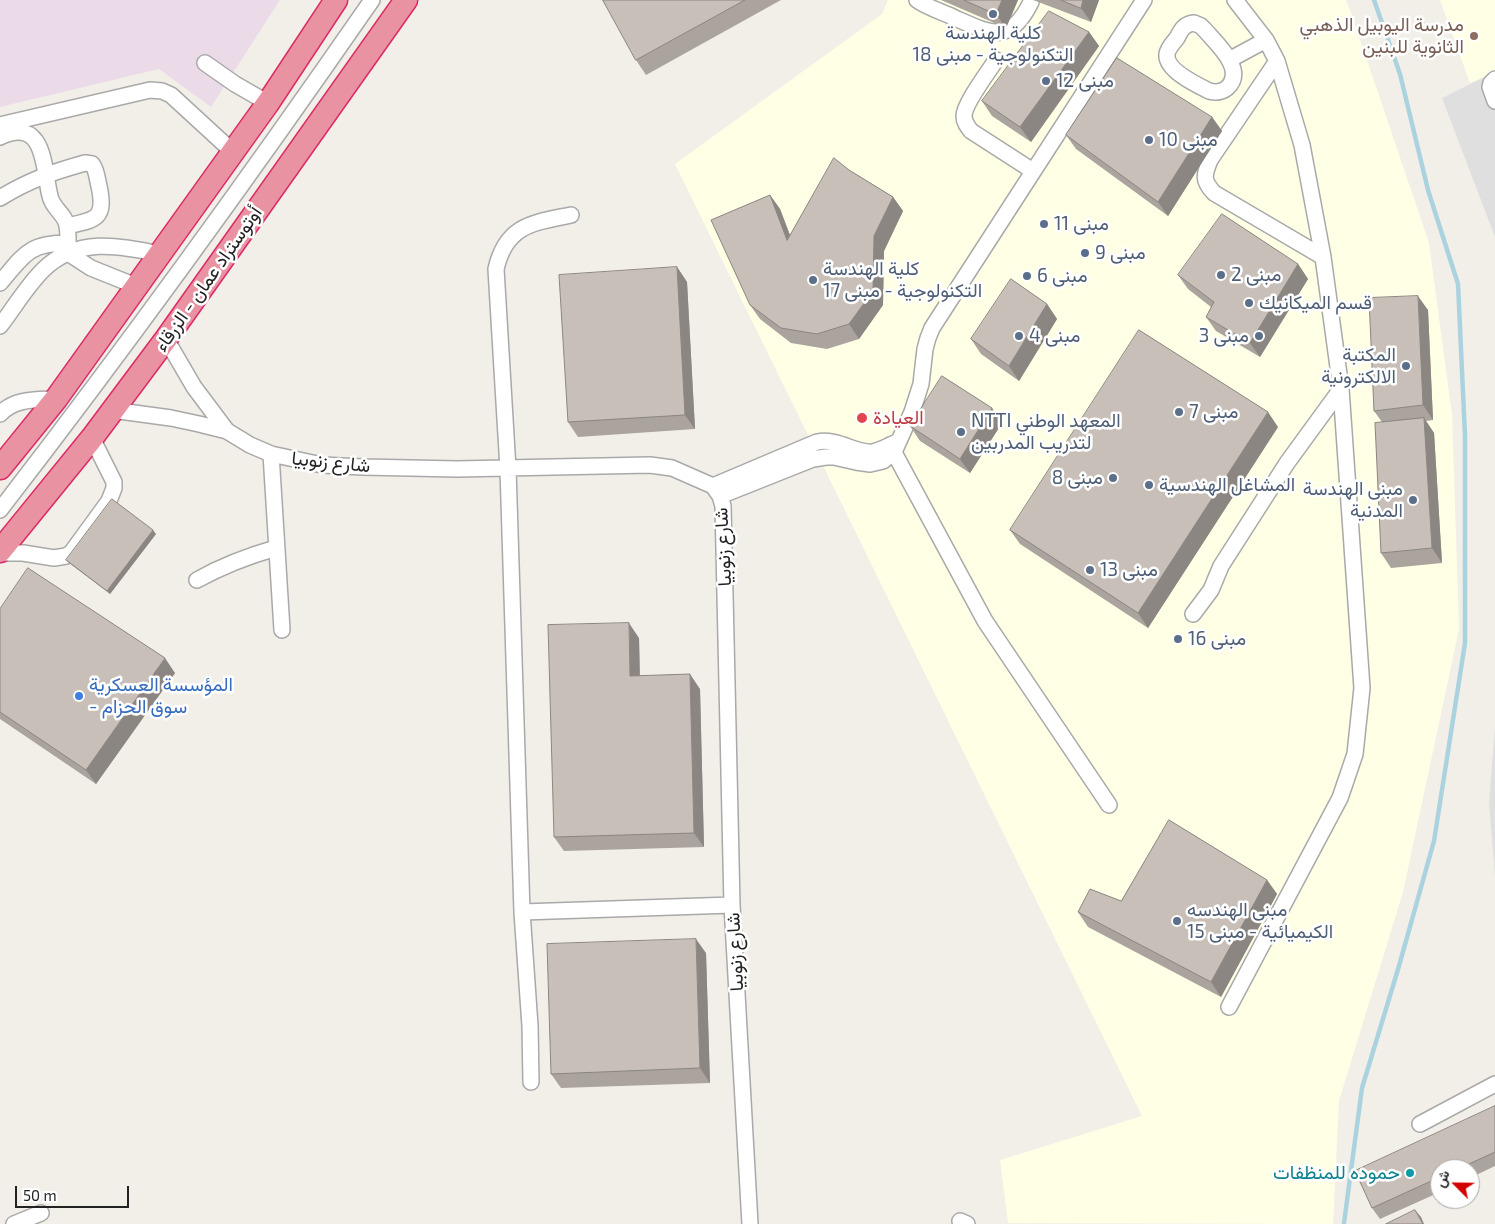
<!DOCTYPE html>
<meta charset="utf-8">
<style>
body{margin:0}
#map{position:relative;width:1495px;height:1224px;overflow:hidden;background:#f2efe9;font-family:"Exo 2",Vazirmatn,sans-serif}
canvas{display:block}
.north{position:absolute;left:1430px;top:1159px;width:50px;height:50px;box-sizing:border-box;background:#fff;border:1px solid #a7a7a7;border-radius:50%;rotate:293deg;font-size:14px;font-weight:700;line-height:20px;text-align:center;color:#222}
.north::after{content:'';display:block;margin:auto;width:18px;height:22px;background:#d40000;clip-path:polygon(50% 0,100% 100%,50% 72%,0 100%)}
.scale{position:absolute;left:15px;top:1186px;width:114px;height:22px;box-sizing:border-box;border:2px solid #222;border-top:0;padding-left:6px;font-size:15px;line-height:18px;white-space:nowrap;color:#222;-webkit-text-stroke:4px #fff;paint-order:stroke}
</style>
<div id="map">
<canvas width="1495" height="1224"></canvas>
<div class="north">ش</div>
<div class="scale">50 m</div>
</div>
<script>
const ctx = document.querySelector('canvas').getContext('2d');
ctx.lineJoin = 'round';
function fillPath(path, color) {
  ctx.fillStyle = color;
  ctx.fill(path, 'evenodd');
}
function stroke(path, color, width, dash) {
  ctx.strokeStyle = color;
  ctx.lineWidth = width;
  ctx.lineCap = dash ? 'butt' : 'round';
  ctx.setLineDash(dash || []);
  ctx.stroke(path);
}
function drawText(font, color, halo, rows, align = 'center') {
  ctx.font = font + ' "Exo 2",Vazirmatn,sans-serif';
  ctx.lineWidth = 5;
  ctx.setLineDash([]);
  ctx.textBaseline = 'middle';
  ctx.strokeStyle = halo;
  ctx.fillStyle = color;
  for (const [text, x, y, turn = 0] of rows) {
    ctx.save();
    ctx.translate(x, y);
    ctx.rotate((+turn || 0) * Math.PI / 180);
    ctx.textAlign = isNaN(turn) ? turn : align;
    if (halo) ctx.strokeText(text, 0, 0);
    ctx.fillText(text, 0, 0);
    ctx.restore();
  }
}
const residential = new Path2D(`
 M1495,72v165l-53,-139z
 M1495,727v149l-6,-73z`);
const industrial = new Path2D(`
 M0,0h280l-69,107 -52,-38 -159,38z`);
const education = new Path2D(`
 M888,0h458l6,16 77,227 23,172 7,214 -56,263 -64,209 -6,123 -325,-1 -8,-63 142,-44 -467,-952 207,-150z
 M1440,0h55v72l-25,11z`);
const stream = new Path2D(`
 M1344,1223l18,-135 37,-122 35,-125 31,-198v-207l-7,-152 -30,-94 -28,-116 -26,-74`);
const minor = new Path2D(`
 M917,0c11,8 26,12 38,18 36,16 55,27 76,-16
 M1194,23l7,3 3,3c12,14 43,41 23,59 -5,4 -11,5 -18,3 -12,-6 -44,-21 -42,-37 1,-6 6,-11 10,-16 4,-8 7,-14 17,-15z
 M996,60c-7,11 -32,44 -32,56 0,6 3,10 7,15l62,40
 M1229,60l37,-20
 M1277,61l-67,99c-6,15 -8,20 4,33l109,64
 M205,63l30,21 33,19
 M1495,79l-4,4 -1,4 5,14
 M0,125l150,-35 12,1 9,4 62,57
 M0,137c46,-21 43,31 50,59 2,11 12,16 16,26 3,9 2,22 2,31l23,15 45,18
 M0,198c29,-18 53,-26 85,-35l7,1c5,6 5,15 7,22 7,33 -3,34 -32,40
 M0,283c24,-28 28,-40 68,-40
 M0,326c14,-18 26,-39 43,-56 33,-33 76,-25 117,-16
 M166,339l28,48 33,44
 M112,410l59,8 28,6 28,7 23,14 21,9 51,11 41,2 94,2 193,-4 22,3 41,18 7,10 3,10 9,399 18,319
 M0,414c15,-16 35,-14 56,-15
 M890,445l95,176 124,184
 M271,454l11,176
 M713,486l104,-44c21,-4 39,12 56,10 8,-2 18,-7 26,-11
 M720,496l93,-37 13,-2h8l22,5 14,2 13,-3 11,-9 18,-40 9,-28 4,-35 3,-11 4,-10 212,-328
 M0,510c129,-167 252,-337 372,-510
 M0,553h23l31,5 12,-2 5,-3 38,-52 5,-13v-6l-22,-44
 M197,580c25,-14 51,-24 79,-32
 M1193,614l18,-24 10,-24 66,-103 54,-74
 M522,912l210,-7
 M1229,1007l111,-209 15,-44 7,-66 -21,-299 -18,-132 -21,-112 -25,-84 -11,-21 -31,-40
 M531,1082l-1,-56 -8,-114 -14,-443 -12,-200c10,-44 36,-46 75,-54
 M1420,1124l75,-40
 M960,1221l7,3
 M14,1224l27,-11`);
const highway = new Path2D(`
 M0,468l56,-69 212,-296 68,-103
 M0,551l92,-113 74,-99 240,-339`);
const wall = new Path2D(`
 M603,0h178l-135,75 -10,-15z
 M941,0h77l-12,28z
 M1033,0h66l-8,22z
 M1089,32l10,14 -68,96 -39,-26 -10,-15z
 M1212,117l10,14 -54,85 -92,-67 -10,-14z
 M849,170l44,27 10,14 -19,40 -1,54 -24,34 -32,10 -36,-6 -31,-24 -10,-14 20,-110 10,14 10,26z
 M1298,264l10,15 -48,78 -44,-26 -10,-14 5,-10 -23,-18 -10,-14z
 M677,267l10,15 8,147 -117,8 -10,-15z
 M1047,304l10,15 -38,62 -38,-27 -10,-15z
 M1428,310l5,110 -7,1 8,12 8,130 -51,5 -10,-15 1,-131 -8,-11z
 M1002,423l-32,50 -50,-32 -10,-15z
 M1278,427l-130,201 -128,-84 -10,-14z
 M156,534l-46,60 -41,-31 -3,-3z
 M0,609l175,64 -79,111 -96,-65z
 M639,638l1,38 60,13 4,158 -140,4 -10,-14z
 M1267,880l10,14 -56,103 -133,-70 -10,-15z
 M706,953l4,130 -149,5 -10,-14z
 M1495,1106v60l-25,12v-9h-30v23l-60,27 -8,-11z`);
const shadedWall = new Path2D(`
 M1002,0h16l-12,28 -10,-14z
 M1083,0h16l-8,22 -10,-14z
 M1089,32l10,14 -68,96 -11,-15z
 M1212,117l10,14 -54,85 -10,-14z
 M770,195l10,14 17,45 -10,-14z
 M893,197l10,14 -19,40 -1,54 -24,34 -10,-15 25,-88z
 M1298,264l10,15 -48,78 -10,-14z
 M677,267l10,15 8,147 -10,-14z
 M1418,296l10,14 5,110 -10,-15z
 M1047,304l10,15 -38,62 -10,-15z
 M992,408l10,15 -32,50 -10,-14z
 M1268,412l10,15 -130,201 -10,-15z
 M1424,418l10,15 8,130 -10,-15z
 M153,530l3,4 -46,60 -3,-3z
 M629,623l10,15 1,52 -10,-14z
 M165,658l10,15 -79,111 -10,-14z
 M690,674l10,15 4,158 -10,-14z
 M1267,880l10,14 -56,103 -10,-15z
 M696,939l10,14 4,130 -10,-15z
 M1415,1210l6,7 3,7h-1z`);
const building = new Path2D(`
 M603,0h142l-109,60z
 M964,0h38l-6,14z
 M1061,0h22l-2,8z
 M1049,11l40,21 -69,95 -38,-26z
 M1117,58l95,59 -54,85 -92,-67z
 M834,158l15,12 44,27 -19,39 -1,55 -24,33 -32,10 -36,-6 -31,-23 -39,-85 59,-25 17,45z
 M1222,214l76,50 -48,79 -44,-26 8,-15 -36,-27z
 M677,267l8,148 -117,7 -9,-147z
 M1011,279l36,25 -38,62 -38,-27z
 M1418,296l5,109 -49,6 -5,-113z
 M1139,330l129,82 -130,201 -128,-83z
 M942,376l50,32 -32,51 -50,-33z
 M1424,418l8,130 -51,5 -6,-130z
 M112,499l41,31 -46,61 -41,-31z
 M28,568l137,90 -79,112 -86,-58v-103z
 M629,623l1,53 60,-2 4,159 -140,4 -6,-212z
 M1169,820l98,60 -56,102 -133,-70 12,-23 31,12z
 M696,939l4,129 -149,6 -4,-130z
 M1495,1106v46l-37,17h-18v8l-68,31 -17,-37z
 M1415,1210l8,14h-37z`);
const markers = [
 [993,14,5,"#5c6f8a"],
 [1474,36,5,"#8d6e63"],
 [1046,81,5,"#5c6f8a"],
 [1149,140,5,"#5c6f8a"],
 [1044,224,5,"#5c6f8a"],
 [1085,253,5,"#5c6f8a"],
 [1221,275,5,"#5c6f8a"],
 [1027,276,5,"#5c6f8a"],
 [813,280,5,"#5c6f8a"],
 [1249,303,5,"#5c6f8a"],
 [1019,336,5,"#5c6f8a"],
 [1259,336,5,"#5c6f8a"],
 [1406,366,5,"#5c6f8a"],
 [1179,412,5,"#5c6f8a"],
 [862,418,6,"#e0444e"],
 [961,432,5,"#5c6f8a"],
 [1113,478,5,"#5c6f8a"],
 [1149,485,5,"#5c6f8a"],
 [1413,500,5,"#5c6f8a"],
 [1090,570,5,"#5c6f8a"],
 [1178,639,5,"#5c6f8a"],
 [79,696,5,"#3f7fe0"],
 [1177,921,5,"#5c6f8a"],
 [1410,1173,5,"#0f9aa8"]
];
const educationNames = [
 ["مدرسة اليوبيل الذهبي",1464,25],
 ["الثانوية للبنين",1464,47]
];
const serviceNames = [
 ["كلية الهندسة",993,33,"center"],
 ["التكنولوجية - مبنى 18",993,55,"center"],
 ["مبنى 12",1056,81],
 ["مبنى 10",1159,140],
 ["مبنى 11",1054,224],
 ["مبنى 9",1095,253],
 ["كلية الهندسة",823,269],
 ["التكنولوجية - مبنى 17",823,291],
 ["مبنى 2",1231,275],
 ["مبنى 6",1037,276],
 ["قسم الميكانيك",1259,303],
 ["مبنى 4",1029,336],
 ["مبنى 3",1249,336,"right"],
 ["المكتبة",1396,355,"right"],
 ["الالكترونية",1396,377,"right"],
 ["مبنى 7",1189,412],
 ["NTTI المعهد الوطني",971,421],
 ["لتدريب المدربين",971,443],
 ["مبنى 8",1103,478,"right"],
 ["المشاغل الهندسية",1159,485],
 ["مبنى الهندسة",1403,489,"right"],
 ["المدنية",1403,511,"right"],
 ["مبنى 13",1100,570],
 ["مبنى 16",1188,639],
 ["مبنى الهندسه",1187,910],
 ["الكيميائية - مبنى 15",1187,932]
];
const streetNames = [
 ["أوتوستراد عمان - الزرقاء",208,279,-55],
 ["شارع زنوبيا",331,462,6],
 ["شارع زنوبيا",723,547,-93],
 ["شارع زنوبيا",735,952,-93]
];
const healthNames = [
 ["العيادة",873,418]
];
const shopNames = [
 ["المؤسسة العسكرية",89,685],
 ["- سوق الحزام",89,707]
];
const cultureNames = [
 ["حموده للمنظفات",1400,1173]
];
fillPath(residential, '#e0dfdf');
fillPath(industrial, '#ebdbe8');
fillPath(education, '#ffffe5');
stroke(stream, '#aad3df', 4.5);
stroke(minor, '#a9a9a9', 18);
stroke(highway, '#dc2a67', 25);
stroke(minor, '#fff', 15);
stroke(highway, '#e892a2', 22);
fillPath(wall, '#aba49e');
fillPath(shadedWall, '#8b8681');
fillPath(building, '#c7bfb8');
stroke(building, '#8b8681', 1);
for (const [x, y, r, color] of markers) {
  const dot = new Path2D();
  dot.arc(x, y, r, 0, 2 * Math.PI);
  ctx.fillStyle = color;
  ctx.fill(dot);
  stroke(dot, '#fff', 2);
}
drawText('19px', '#785e54', '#fff', educationNames, 'right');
drawText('19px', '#4e5e75', '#fff', serviceNames, 'left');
drawText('19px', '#222', '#fff', streetNames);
drawText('19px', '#be3a42', '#fff', healthNames, 'left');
drawText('19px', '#366cbe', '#fff', shopNames, 'left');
drawText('19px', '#0d838f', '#fff', cultureNames, 'right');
</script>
